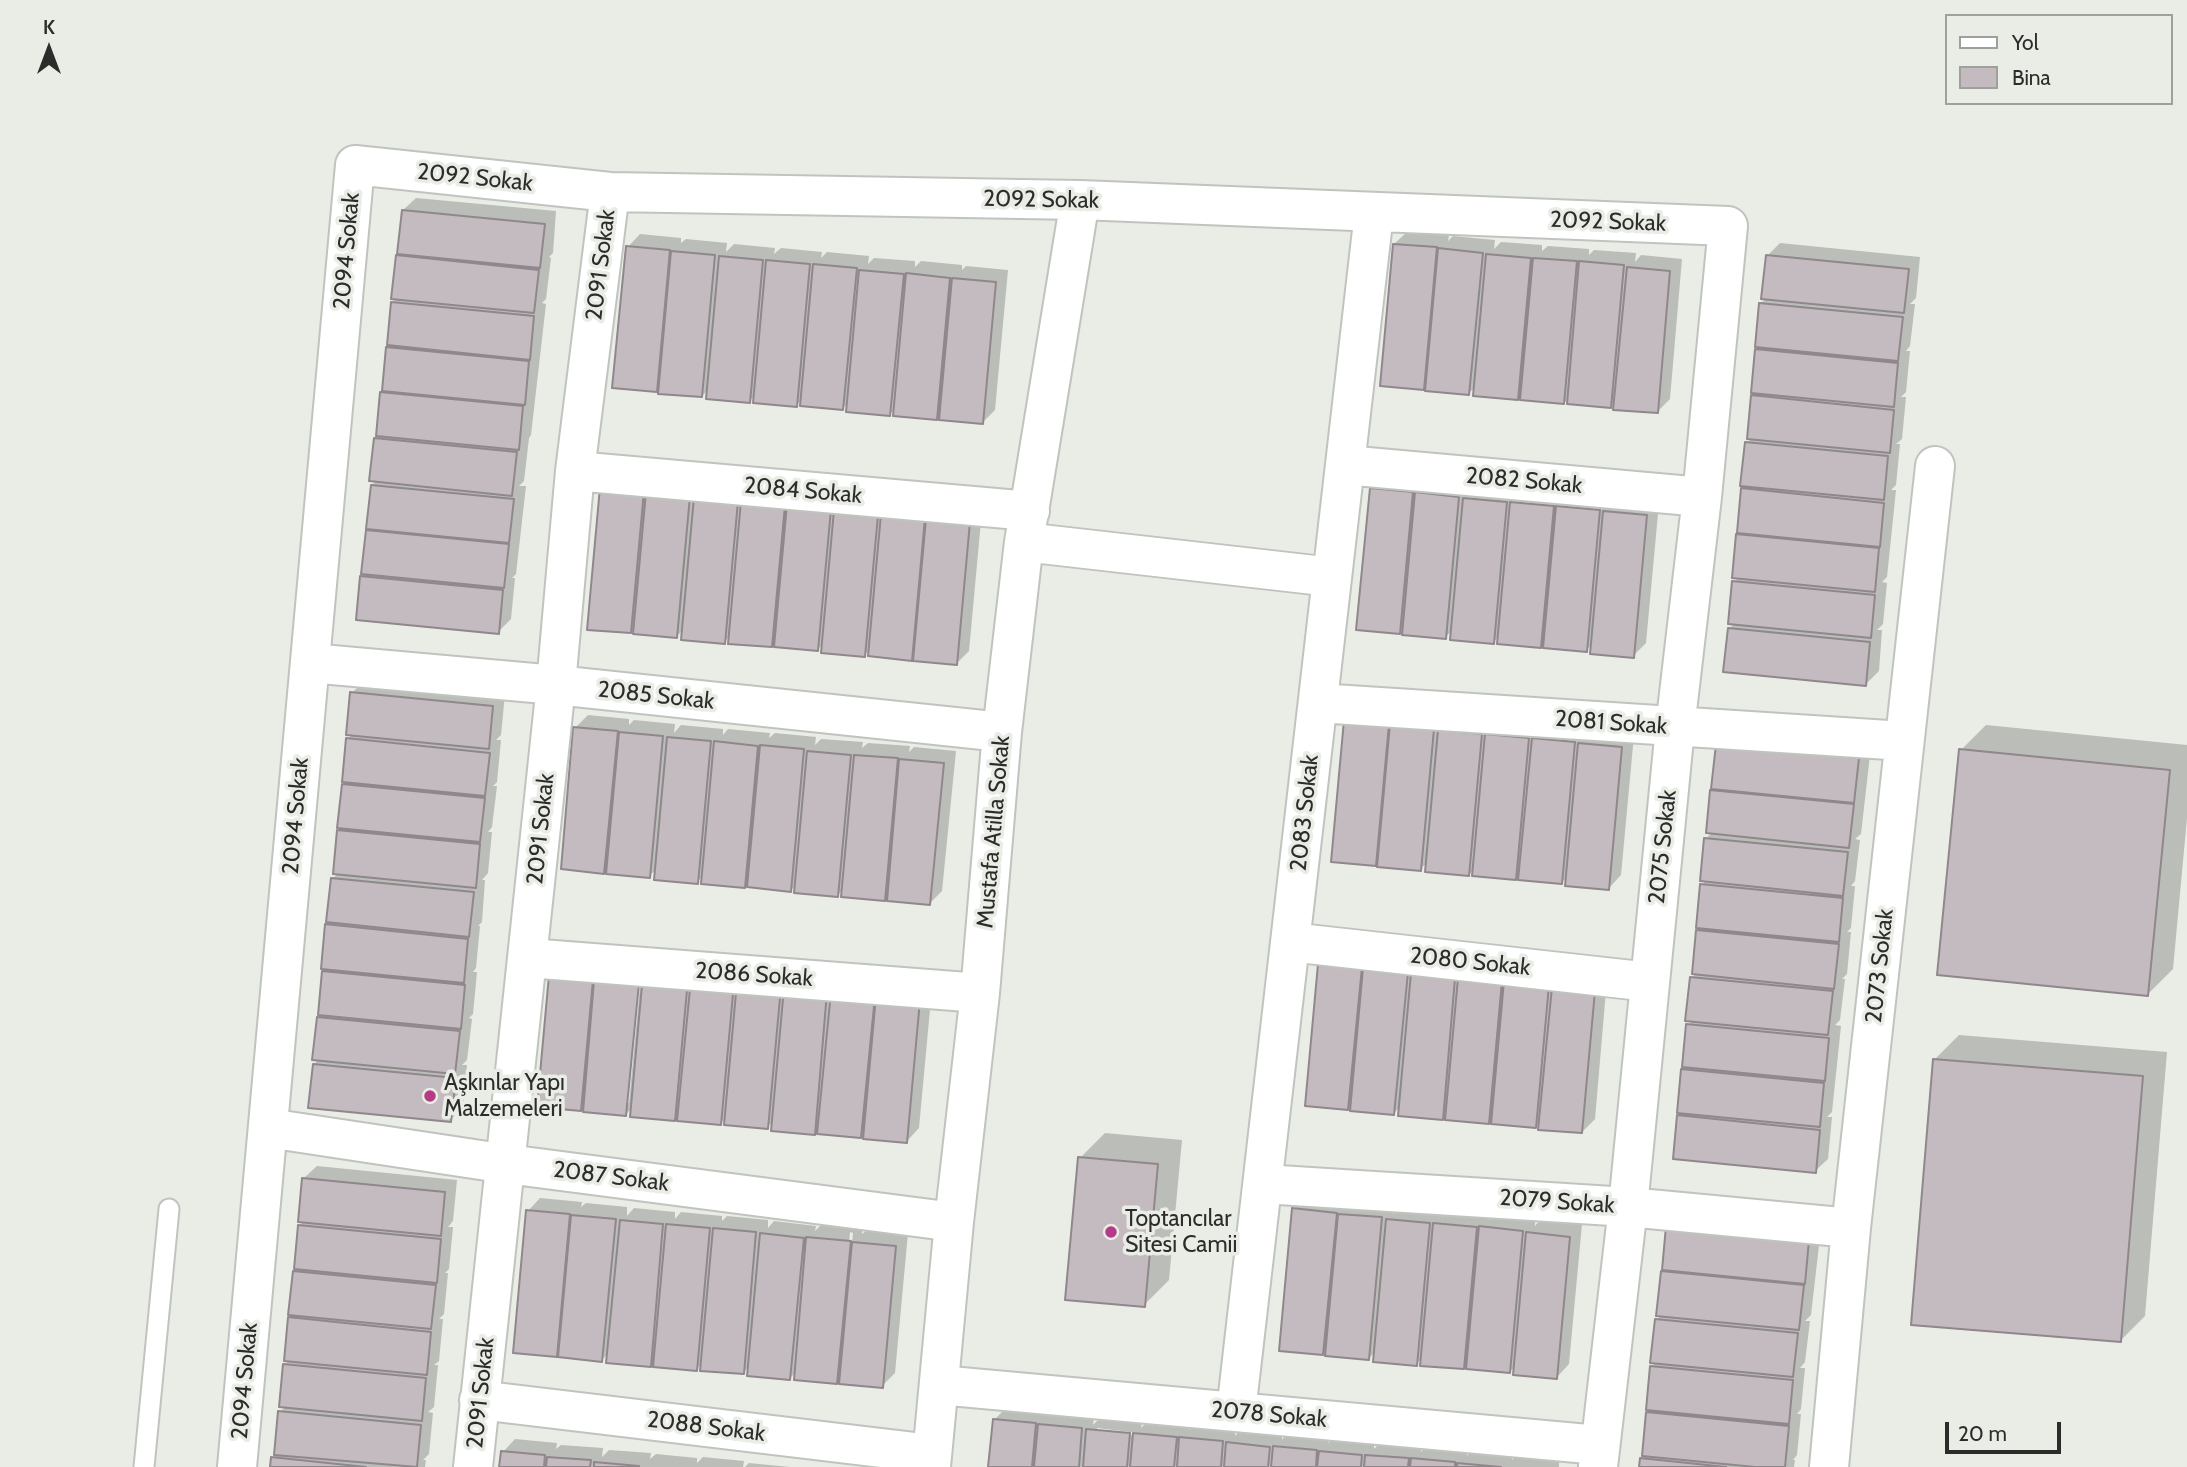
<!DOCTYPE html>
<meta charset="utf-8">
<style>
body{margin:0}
#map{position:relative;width:2187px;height:1467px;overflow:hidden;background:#e9ede6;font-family:Cabin,sans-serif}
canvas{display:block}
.legend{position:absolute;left:1945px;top:14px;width:228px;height:91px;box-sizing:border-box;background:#e9ede6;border:2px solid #9da09b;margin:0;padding:9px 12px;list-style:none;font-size:21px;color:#2c2d2b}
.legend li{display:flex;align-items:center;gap:14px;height:35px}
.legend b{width:35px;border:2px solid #9da09b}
.north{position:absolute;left:14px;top:14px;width:70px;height:70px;-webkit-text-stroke:5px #e9ede6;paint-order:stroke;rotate:0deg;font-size:19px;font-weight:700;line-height:28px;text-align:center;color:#2c2d2b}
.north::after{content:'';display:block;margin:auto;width:24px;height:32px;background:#2c2d2b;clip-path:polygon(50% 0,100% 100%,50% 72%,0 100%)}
.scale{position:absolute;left:1945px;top:1422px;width:116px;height:32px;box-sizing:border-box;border:4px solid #2c2d2b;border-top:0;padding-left:9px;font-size:21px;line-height:24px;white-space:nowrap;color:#2c2d2b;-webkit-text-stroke:5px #e9ede6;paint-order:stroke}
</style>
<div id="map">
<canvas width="2187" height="1467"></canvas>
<ul class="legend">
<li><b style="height:9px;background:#fff"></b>Yol</li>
<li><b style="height:19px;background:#c3bbbf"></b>Bina</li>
</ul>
<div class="north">K</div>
<div class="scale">20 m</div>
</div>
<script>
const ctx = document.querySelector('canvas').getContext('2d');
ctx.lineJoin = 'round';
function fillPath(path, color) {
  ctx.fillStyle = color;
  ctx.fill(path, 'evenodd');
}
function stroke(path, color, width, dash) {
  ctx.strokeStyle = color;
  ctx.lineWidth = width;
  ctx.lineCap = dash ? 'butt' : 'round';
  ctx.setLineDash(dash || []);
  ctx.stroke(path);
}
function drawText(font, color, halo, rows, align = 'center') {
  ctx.font = font + ' Cabin,sans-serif';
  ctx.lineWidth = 7;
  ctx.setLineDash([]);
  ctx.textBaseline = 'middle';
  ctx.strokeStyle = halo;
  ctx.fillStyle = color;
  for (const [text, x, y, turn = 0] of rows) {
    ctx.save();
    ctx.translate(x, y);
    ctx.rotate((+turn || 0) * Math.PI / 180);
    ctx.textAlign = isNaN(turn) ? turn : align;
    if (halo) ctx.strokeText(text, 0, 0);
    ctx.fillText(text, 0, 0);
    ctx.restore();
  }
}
const shadow = new Path2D(`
 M416,198l140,13 -3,42 -4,4 2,1 -5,41 -4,4 4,1 -15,131 -2,3 -5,43 -5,5h7l-10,88 -4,4h3l-4,41 -13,13 -136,-55 4,-4h-3l9,-88 5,-5 -2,-41 3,-3 14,-133 5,-5 1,-42 5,-46z
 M1407,232l42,3 -1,6 5,-5 42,4 -1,9 7,-7 41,3v6l6,-5 41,3v6l5,-5 42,3 -1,9 6,-7 41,4 -12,140 -13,13 -41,-12 -6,6 -41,-8 -5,5 -41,-11 -6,6 -41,-12 -7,7 -41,-10 -5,5 -29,-144z
 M640,234l41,4v5l5,-4 41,4 -1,9 8,-8 41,4 -1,6 7,-6 41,4 -1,6 6,-6 42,4 -1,8 6,-6 41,3v6l6,-6 41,4v5l4,-4 42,4 -13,140 -13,13 -41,-10 -5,5 -40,-10 -6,6 -41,-12 -6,6 -41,-8 -6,5 -41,-10 -5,6 -41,-12 -7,7 -41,-10 -5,4 -28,-143z
 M1780,243l140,14 -4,41 -6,6h5l-5,42 -4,5h4l-4,41 -5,5h5l-4,42 -6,5h4l-4,41 -5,5h5l-9,87 -5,5 5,1 -4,41 -6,6h5l-3,41 -13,13 -137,-55 6,-6 -1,-41 5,-5 -5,-1 9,-87 4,-4v-42l5,-5 1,-42 4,-4v-42l4,-4v-43l6,-5v-42z
 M1384,476l275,27 -13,140 -13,13 -40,-12 -7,6 -40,-9 -6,5 -41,-9 -6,5 -40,-12 -8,7 -41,-9 -4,4 -29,-143z
 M602,487l380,23 -13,141 -13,13 -40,-9 -5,4 -41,-9 -6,5 -41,-11 -5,5 -42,-8 -5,5 -41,-10 -6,6 -40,-13 -8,8 -41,-10 -5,5z
 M365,680l140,14 -4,41 -5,5h5l-4,42 -4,4h4l-5,41 -4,5h4l-4,41 -6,7h3l-3,42 -4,4h2l-4,42 -3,4h4l-4,42 -4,4 3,1 -5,41 -5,5h5l-4,42 -13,13 -136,-56 5,-5 -1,-41 4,-4 2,-43 4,-3 -1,-43 4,-4 1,-42 7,-6v-42l4,-5 1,-41 4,-4v-42l5,-5 -1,-41z
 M588,715l41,4v6l5,-5 41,4 -1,9 7,-8 42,4v6l5,-6 42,4 -1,5 6,-5 41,4 -1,8 6,-6 42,3 -1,6 6,-5 42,3 -1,6 5,-5 42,4 -14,140 -12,12 -41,-9 -5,5 -41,-10 -5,6 -41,-11 -6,6 -41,-9 -6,5 -41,-10 -6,6 -40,-13 -8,7 -41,-9 -4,5 -29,-144z
 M1346,721l288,14 -13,140 -12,13 -41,-12 -6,6 -41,-9 -6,5 -41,-9 -5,6 -41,-13 -8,7 -40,-9 -5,4z
 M1986,725l201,20v73l-14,151 -25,25 -187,-244z
 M1717,745l154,1 -10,88 -6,5 5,1 -5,41 -4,5h4l-4,42 -4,4h4l-4,42 -5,5h3l-5,41 -5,5 6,1 -9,86 -5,5h5l-4,42 -13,12 -136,-55 4,-4 -4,-1 9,-86 5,-5 -1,-42 4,-5 2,-42 4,-4v-42l4,-5v-41l6,-7h-4z
 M564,952l42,4 -1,6 5,-5 42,4 -1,8 7,-7 41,5v6l6,-6 41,4v5l5,-6 42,4 -1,8 6,-6 41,4v6l6,-6 87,8 -13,140 -12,13 -42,-4v-5l-4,4 -42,-4 1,-5 -6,6 -41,-4 1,-8 -7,6 -42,-3 1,-6 -5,5 -42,-3 1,-6 -6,5 -42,-3 1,-9 -7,7 -41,-4v-5l-5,4 -41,-3 12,-141zM639,964l3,1 -13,138h-3z
 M1319,964l288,15 -12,140 -13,13 -41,-12 -6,6 -41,-9 -5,5 -41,-10 -6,6 -41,-12 -7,7 -41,-10 -5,5z
 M1959,1035l208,17 -22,264 -25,25 -186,-281z
 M1105,1133l77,7 -13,140 -25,25 -64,-147z
 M317,1166l140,14 -4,41 -5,6h5l-4,42 -4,4h3l-4,41 -5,5h4l-4,42 -5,4h4l-4,42 -6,5 5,1 -4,41 -6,6h3l-1,7h-153l3,-12 5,-43 6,-6 -1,-42 5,-4v-42l4,-4 1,-42 4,-4v-42l5,-5v-43z
 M1307,1196l87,9 -1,9 7,-7 42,4v6l5,-6 42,4 -1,5 6,-6 41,5v7l5,-6 42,4 -13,140 -12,13 -41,-11 -6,5 -41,-9 -6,6 -41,-10 -6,6 -41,-12 -7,7 -41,-10 -4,4 -29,-144z
 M540,1198l42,4 -1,5 5,-4 41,4v9l7,-8 41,4v7l6,-7 41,4v5l5,-5 41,4v8l6,-7 42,5 -1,5 6,-6 41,4v5l5,-4 41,3 -13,140 -13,13 -41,-8 -4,4 -41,-10 -6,6 -41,-12 -6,7 -41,-10 -5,6 -41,-10 -6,6 -41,-13 -7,8 -41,-10 -5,5 -28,-144zM850,1232l3,1 -13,138h-3z
 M1667,1227l154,1 -10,87 -6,6h5l-5,41 -5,6h5l-4,41 -4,5h4l-4,41 -4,5h2l-1,7h-153l1,-8 4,-4 2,-43 4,-3v-43l5,-4v-42l5,-6h-4z
 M1007,1407l41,4v5l4,-4 42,4 -1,9 8,-8 41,4 -1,7 6,-6 42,3v5l5,-5 41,4v7l5,-6 42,5v5l5,-6 42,4 -1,5 5,-4 41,3v7l6,-6 41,3v6l5,-6 41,4v6l4,-5 42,4 -1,5 6,-6 41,4v9h-569l4,-47zM1097,1428l42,5 -1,3 -41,-4z
 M515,1439l42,4 -1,6 5,-4 42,3 -1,9 7,-7 42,3 -1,6 6,-5 41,4v5l6,-6 41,4 -1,6h-242l2,-15z
 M749,1463l41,4h-45z`);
const building = new Path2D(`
 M402,210l143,14 -5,44 -143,-14z
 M1393,244l44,3 -13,143 -44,-4z
 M626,246l44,4 -13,142 -45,-4z
 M1438,248l45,5 -14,142 -44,-4z
 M671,251l44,4 -13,142 -44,-3z
 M1486,254l45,4 -13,142 -45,-4z
 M396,255l143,15 -5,43 -143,-14z
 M1766,255l143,14 -5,44 -143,-14z
 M719,256l44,4 -13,143 -44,-4z
 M1533,258l44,3 -13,143 -44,-4z
 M766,260l44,4 -13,143 -44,-4z
 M1579,261l45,4 -13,143 -44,-4z
 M813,264l44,4 -14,142 -43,-4z
 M1627,267l43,4 -12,142 -45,-3z
 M859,270l45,4 -14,142 -44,-4z
 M906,273l44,5 -13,142 -44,-4z
 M952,278l44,4 -13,142 -44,-4z
 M391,302l143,14 -4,44 -143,-15z
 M1759,303l144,14 -5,44 -143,-14z
 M386,347l143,14 -4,44 -143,-14z
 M1755,349l143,14 -4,44 -143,-14z
 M380,392l143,14 -4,44 -143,-14z
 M1751,395l143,15 -4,43 -143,-14z
 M374,438l143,14 -5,44 -143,-15z
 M1745,442l143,14 -4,44 -144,-14z
 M371,485l143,14 -5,44 -143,-14z
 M600,487l44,4 -13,142 -44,-3z
 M1370,488l43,4 -13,142 -44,-4z
 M1741,488l143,15 -4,44 -143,-14z
 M646,492l44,4 -13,142 -44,-4z
 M1415,492l44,5 -13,142 -44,-4z
 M694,497l44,4 -13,143 -44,-4z
 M1463,498l44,4 -13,142 -44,-4z
 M741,501l44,4 -13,142 -44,-3z
 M1510,502l44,4 -13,142 -44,-4z
 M787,504l44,5 -13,142 -44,-4z
 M1556,506l44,4 -13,142 -44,-4z
 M834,510l44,5 -13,142 -44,-4z
 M1603,511l44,4 -13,143 -44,-4z
 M881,514l44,4 -13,143 -44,-5z
 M926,519l44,3 -13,143 -44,-4z
 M366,530l143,14 -5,44 -143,-14z
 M1736,534l143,14 -4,44 -143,-14z
 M360,576l143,14 -4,44 -143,-14z
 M1732,581l143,14 -4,43 -143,-14z
 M1728,628l142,14 -4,44 -143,-14z
 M350,692l143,14 -4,43 -143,-14z
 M1344,720l45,4 -13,142 -45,-4z
 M1390,724l44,5 -13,142 -44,-4z
 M573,727l45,4 -14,143 -43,-5z
 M1438,730l44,4 -13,142 -44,-4z
 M619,732l44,4 -13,142 -44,-4z
 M1485,734l44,4 -13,142 -44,-4z
 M667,737l44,4 -13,143 -44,-4z
 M346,738l144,15 -5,43 -143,-14z
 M1532,738l43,4 -13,142 -44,-4z
 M714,741l44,5 -13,142 -44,-4z
 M1578,743l44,4 -13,143 -44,-4z
 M1716,744l143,14 -5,45 -143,-14z
 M760,745l44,4 -13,143 -44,-5z
 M1959,749l211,21 -22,226 -211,-21z
 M807,751l44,4 -13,142 -44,-4z
 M854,755l44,3 -13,143 -44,-4z
 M899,759l45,4 -14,142 -43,-4z
 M342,784l143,14 -5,44 -143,-14z
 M1710,790l144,14 -5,44 -143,-15z
 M337,830l143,14 -4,44 -143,-14z
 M1704,838l144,14 -5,44 -143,-15z
 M331,878l143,14 -5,45 -143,-15z
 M1700,884l143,14 -4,44 -143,-14z
 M325,924l143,15 -4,44 -143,-14z
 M1696,930l143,14 -5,45 -142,-15z
 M550,964l44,5 -13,142 -44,-4z
 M1318,964l44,3 -14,143 -43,-4z
 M1363,968l45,4 -14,143 -44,-4z
 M595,969l45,4 -14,143 -43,-4z
 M322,971l143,14 -4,44 -143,-14z
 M1411,973l44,5 -12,142 -45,-4z
 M643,974l45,5 -13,142 -45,-4z
 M1690,977l143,14 -5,44 -143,-14z
 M1458,978l44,3 -13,143 -44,-4z
 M691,979l43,4 -13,142 -44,-4z
 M1504,981l45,4 -13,143 -45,-4z
 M737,982l44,5 -13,142 -44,-4z
 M1552,987l43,4 -13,142 -44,-3z
 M784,988l43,4 -12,143 -44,-4z
 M831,992l44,4 -14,142 -44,-4z
 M876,996l44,4 -13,143 -44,-4z
 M317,1017l143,14 -5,43 -143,-14z
 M1686,1024l143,14 -4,43 -143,-14z
 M1933,1059l210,17 -22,266 -210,-17z
 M313,1064l143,14 -5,44 -143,-14z
 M1681,1069l143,14 -4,44 -143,-14z
 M1677,1115l143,15 -4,43 -143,-14z
 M1078,1157l80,7 -13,143 -80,-7z
 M302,1178l143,14 -4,44 -143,-14z
 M1292,1208l45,5 -14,142 -44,-4z
 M526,1210l44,4 -13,143 -44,-4z
 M1338,1214l44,3 -13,143 -44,-4z
 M571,1215l45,4 -14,143 -44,-5z
 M1386,1219l44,4 -13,143 -44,-4z
 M620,1220l43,4 -12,143 -45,-4z
 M1433,1223l44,4 -13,142 -44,-3z
 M666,1224l44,4 -13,143 -44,-4z
 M298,1225l143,14 -4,44 -143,-14z
 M1479,1226l44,5 -13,142 -44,-4z
 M1666,1226l143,14 -4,44 -143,-14z
 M713,1228l43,4 -12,142 -44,-3z
 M1526,1232l44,5 -13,142 -44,-4z
 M760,1233l44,5 -14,142 -43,-4z
 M806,1237l45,4 -14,143 -43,-4z
 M852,1242l44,4 -13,142 -44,-4z
 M293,1271l143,14 -5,44 -143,-14z
 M1661,1271l143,14 -5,45 -143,-14z
 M288,1317l143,15 -4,43 -143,-14z
 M1655,1319l143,14 -5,44 -143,-14z
 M283,1364l143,14 -4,43 -143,-14z
 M1650,1366l143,14 -4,44 -143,-14z
 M278,1411l143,14 -4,42 -143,-12z
 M1646,1412l143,14 -4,41h-30l-113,-11z
 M993,1419l43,4 -4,44h-44z
 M1038,1424l44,4 -3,39h-45z
 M1086,1429l44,4 -3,34h-44z
 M1133,1433l44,4 -3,30h-44z
 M1179,1437l44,4 -2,26h-44z
 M1226,1442l44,5 -2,20h-44z
 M1273,1446l44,4 -1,17h-45z
 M501,1451l44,4 -1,12h-45z
 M1319,1451l43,4 -1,12h-44z
 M1365,1455l44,3 -1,9h-44z
 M271,1457l95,10h-96z
 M547,1457l44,3 -1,7h-44z
 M1411,1458l44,4v5h-45z
 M1640,1458l86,9h-87z
 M594,1462l45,4v1h-45z
 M1457,1463l44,4h-44z`);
const lane = new Path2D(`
 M144,1467l25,-258`);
const street = new Path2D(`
 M1345,465l357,32
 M575,471l455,40
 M1024,542l308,35
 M310,663l246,22 446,47
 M1318,703l586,38
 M1290,942l360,40
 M528,958l452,35
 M268,1128l239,36 447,58
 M1263,1184l365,23 223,21
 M939,1385l660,60
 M479,1400l453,54
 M1236,1412l138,-1199
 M237,1467l118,-1302 255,27 470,8 648,26 -26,271 -27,231 -47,479 -30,260
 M473,1467l83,-782 19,-214 35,-279
 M931,1467l23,-245 26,-229 22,-261 22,-190 56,-342
 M1829,1467l22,-239 84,-762`);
const markers = [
 [430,1096,7,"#b73a88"],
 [1111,1232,7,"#b73a88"]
];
const streetNames = [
 ["2092 Sokak",475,178,6],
 ["2092 Sokak",1041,200,1],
 ["2092 Sokak",1608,222,2],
 ["2094 Sokak",347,251,-85],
 ["2091 Sokak",601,265,-83],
 ["2082 Sokak",1524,481,5],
 ["2084 Sokak",803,491,5],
 ["2085 Sokak",656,696,6],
 ["2081 Sokak",1611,723,4],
 ["2083 Sokak",1305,813,-84],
 ["2094 Sokak",296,816,-85],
 ["2091 Sokak",541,829,-84],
 ["Mustafa Atilla Sokak",994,832,-85],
 ["2075 Sokak",1663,847,-84],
 ["2080 Sokak",1470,962,6],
 ["2073 Sokak",1880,966,-84],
 ["2086 Sokak",754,975,4],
 ["2087 Sokak",611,1177,7],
 ["2079 Sokak",1557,1202,4],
 ["2094 Sokak",245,1381,-85],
 ["2091 Sokak",481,1393,-84],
 ["2078 Sokak",1269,1415,5],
 ["2088 Sokak",706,1427,7]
];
const poiNames = [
 ["Aşkınlar Yapı",444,1083],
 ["Malzemeleri",444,1109],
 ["Toptancılar",1125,1219],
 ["Sitesi Camii",1125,1245]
];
fillPath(shadow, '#0003');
fillPath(building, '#c3bbbf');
stroke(building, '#8f878b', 2);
stroke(lane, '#c0c4be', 23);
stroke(street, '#c0c4be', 42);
stroke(lane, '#fff', 19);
stroke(street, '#fff', 38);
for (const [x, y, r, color] of markers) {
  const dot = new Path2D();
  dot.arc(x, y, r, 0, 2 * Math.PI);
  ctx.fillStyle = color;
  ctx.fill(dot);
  stroke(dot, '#e9ede6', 2.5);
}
drawText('23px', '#2c2d2b', '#e9ede6', streetNames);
drawText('23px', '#2c2d2b', '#e9ede6', poiNames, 'left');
</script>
